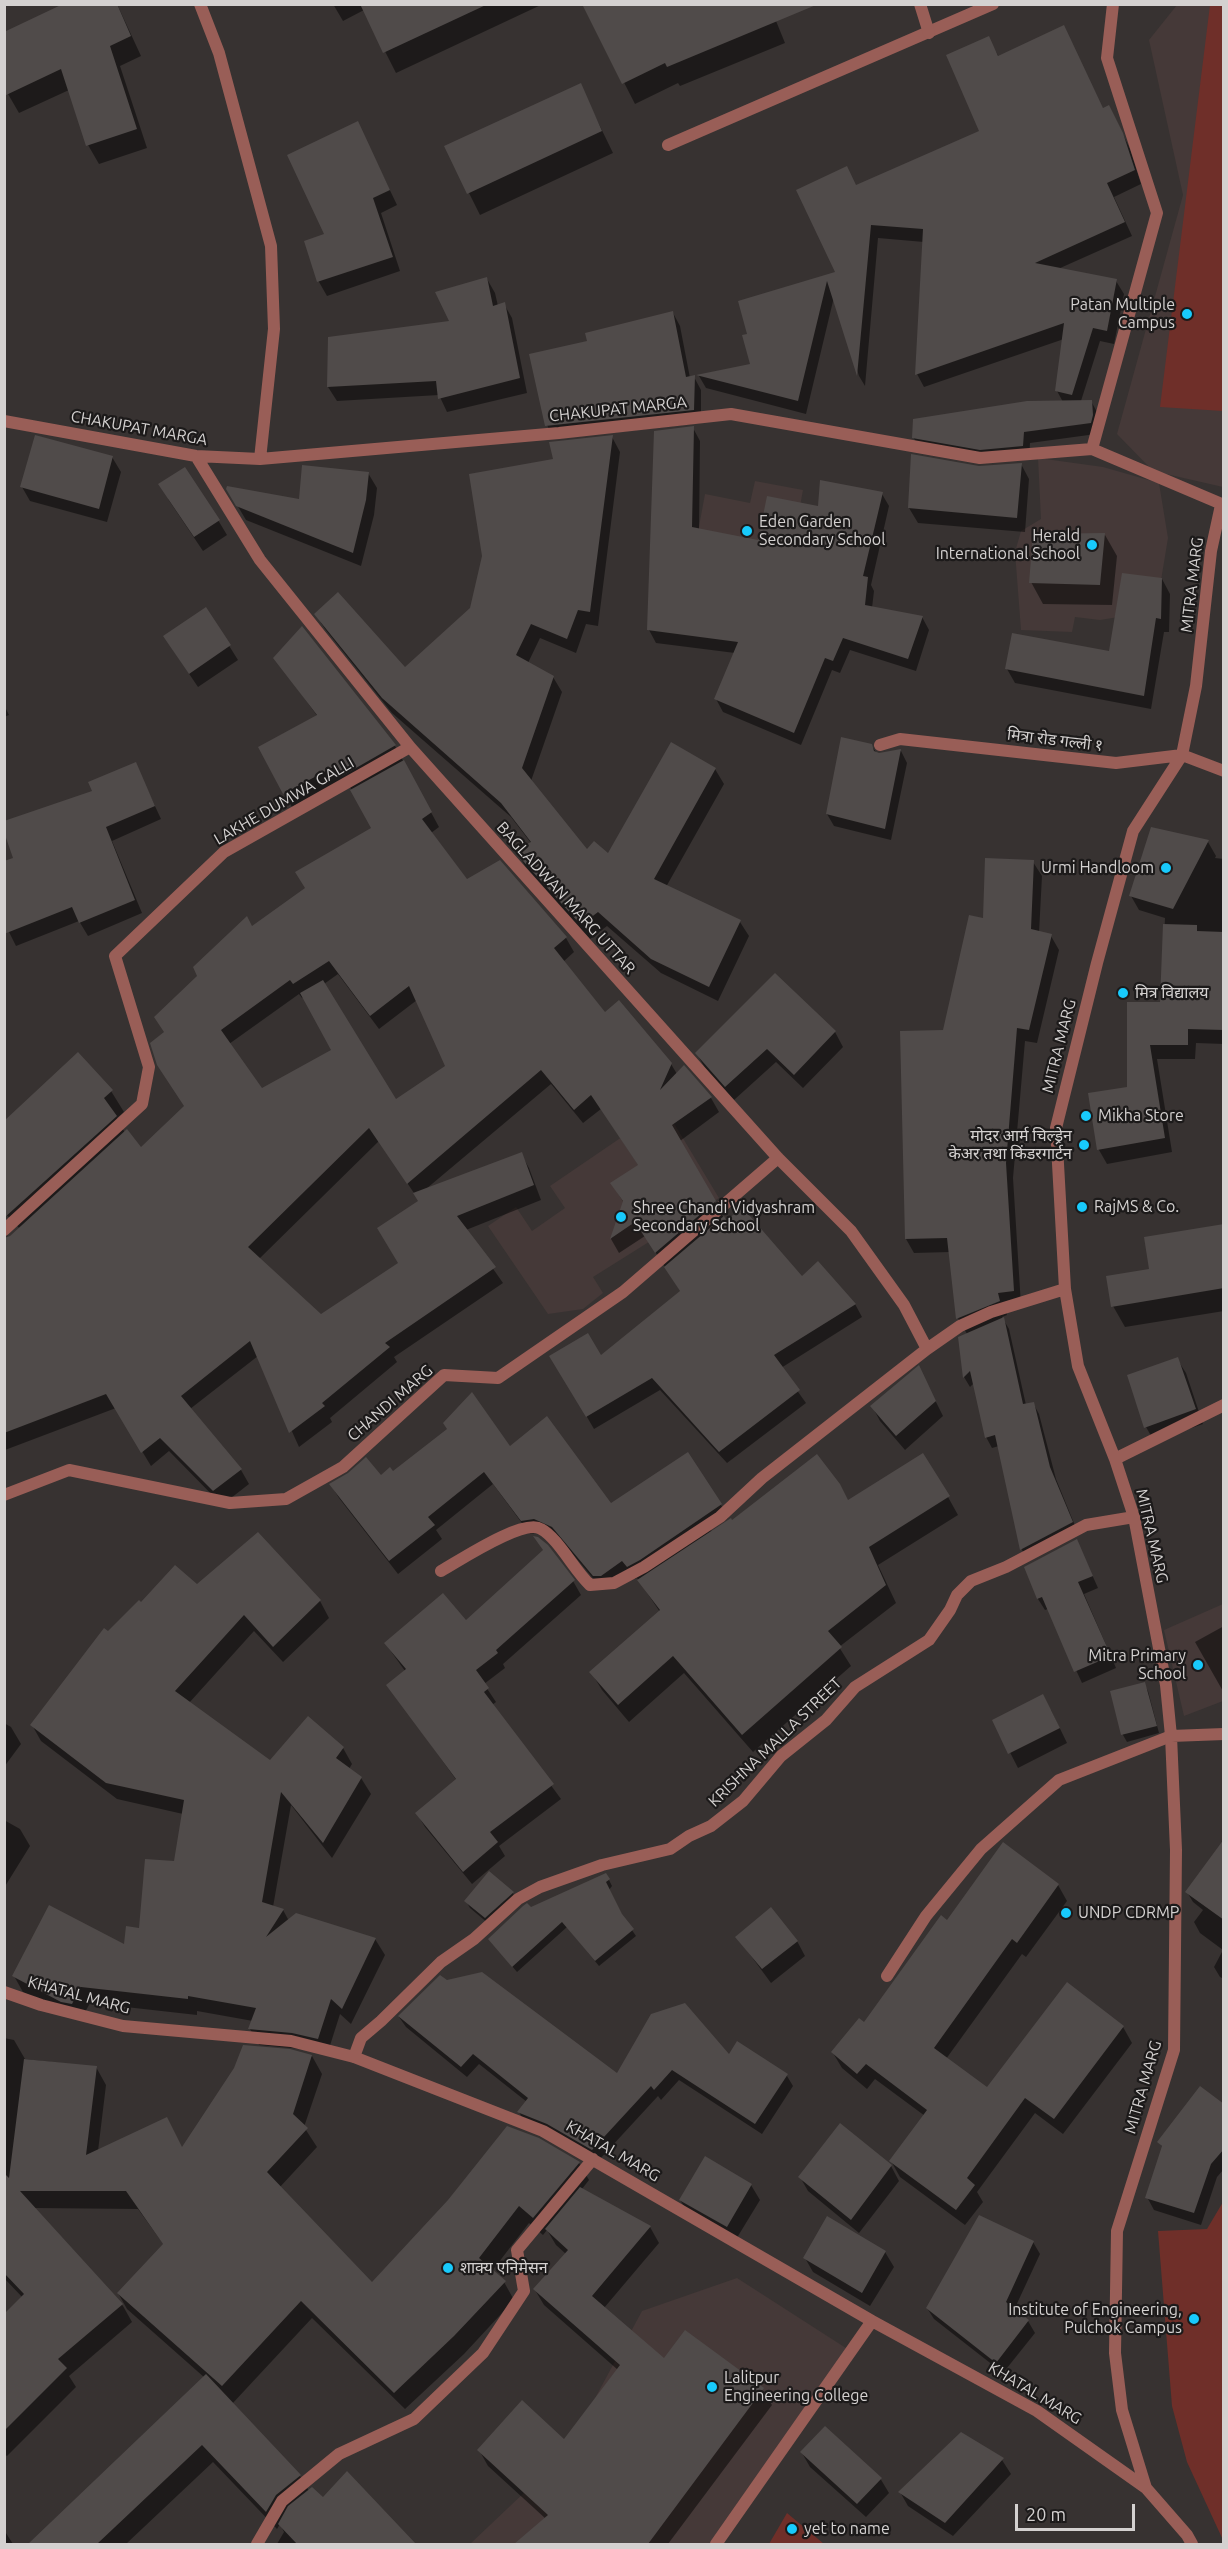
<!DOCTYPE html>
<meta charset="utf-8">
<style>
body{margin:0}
#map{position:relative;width:1228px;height:2549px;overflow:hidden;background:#373231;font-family:Ubuntu,sans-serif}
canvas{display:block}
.frame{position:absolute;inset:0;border:6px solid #d4d1d0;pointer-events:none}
.scale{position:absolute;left:1015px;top:2504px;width:120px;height:27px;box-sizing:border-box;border:3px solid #d4d1d0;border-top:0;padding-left:8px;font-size:18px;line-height:21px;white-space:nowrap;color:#d4d1d0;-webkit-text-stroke:4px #1c1a1a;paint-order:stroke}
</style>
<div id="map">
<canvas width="1228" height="2549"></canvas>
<div class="frame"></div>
<div class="scale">20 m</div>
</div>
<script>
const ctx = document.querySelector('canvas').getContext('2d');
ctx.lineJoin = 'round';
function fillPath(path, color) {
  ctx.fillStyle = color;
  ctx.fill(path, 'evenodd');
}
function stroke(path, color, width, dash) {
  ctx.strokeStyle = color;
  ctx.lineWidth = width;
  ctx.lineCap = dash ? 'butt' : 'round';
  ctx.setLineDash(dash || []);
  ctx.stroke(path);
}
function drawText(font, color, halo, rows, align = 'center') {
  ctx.font = font + ' Ubuntu,"Noto Sans Devanagari",sans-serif';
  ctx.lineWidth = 4.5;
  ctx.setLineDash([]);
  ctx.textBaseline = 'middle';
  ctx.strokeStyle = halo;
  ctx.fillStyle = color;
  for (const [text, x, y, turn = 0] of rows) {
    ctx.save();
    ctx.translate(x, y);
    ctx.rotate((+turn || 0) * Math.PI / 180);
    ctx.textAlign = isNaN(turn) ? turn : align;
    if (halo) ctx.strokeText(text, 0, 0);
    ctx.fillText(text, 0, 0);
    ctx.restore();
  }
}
const built = new Path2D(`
 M1177,5h46v482l-70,-16 -36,-37 66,-239 -34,-155z
 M1038,458l65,9 56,16 9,55 -12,73 -56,9 -25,-3 -3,15 -51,-2 -6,-78 6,-21 20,-12z
 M755,481l48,9 -16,86 -94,-17 12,-65 45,9z
 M660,1111l15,14 44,73 -126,79 10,16 -20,16 -35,5 -60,-88 28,-19 16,24 33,-23 -15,-22z
 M1223,1604v97l-39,15 -20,-86z
 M737,2278l112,72 -138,194h-241l95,-90 77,-143z`);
const green = new Path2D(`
 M1210,5h14l-1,406 -63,-4z
 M1223,2202v338l-36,-78 -15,-56 -14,-175 49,-2z
 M787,2513l37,31h-55z`);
const shadow = new Path2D(`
 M117,4l24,52 -21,10 27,82 -48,16 -11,-19 -19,-55 -50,23 -11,-19z
 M333,4h210l-147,69 -32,-63 -21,11z
 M584,4l190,12 11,27 -105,43 -2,-3 -43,21z
 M1064,27l39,82 13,11 14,29 11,35 -27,13 18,39 -74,33 58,12 8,13 -10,50 -14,-3 -19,60h10l6,11 -1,22 -66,9 -1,14 -109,-9 -7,-11 150,-35 -6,-11 7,-52 -140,48 -7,-13 7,-132 -46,-4 -13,148 -6,-10 -25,-79 -28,117 -100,-26 -7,-12 53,-11 -3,-30 88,-62 19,-87 125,-54 7,-94 11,19z
 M580,85l33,68 -133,62 -34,-68z
 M365,138l32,67 -16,8 19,58 -73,25 -8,-14 -14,-40 21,-7z
 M487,279l8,14 3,13 6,-2 8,14 15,75 -80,19 -8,-17 -102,6 -9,-14 123,-65z
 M673,313l7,13 10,52 4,-1 7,13v33l-147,16 -7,-14 42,-83z
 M693,428l7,13 -1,89 60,12 60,-35 63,-13 7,12 -18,79 3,6 -2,17 50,9 7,13 -13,41 -66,-21 -10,23 -8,-3 -31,75 -78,-33 -7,-13 19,-46 -79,-10 -7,-13z
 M612,437l8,15 -22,174 -12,-2 -10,29 -36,-15 -12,25 25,14 9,15 -31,89 56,70 21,4 107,-86 9,15 -58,103 74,35 9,14 -31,65 -57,-28 -54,-47 -17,13 -65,-73 -8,-14 14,-9 -20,-26 -119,-104 -67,-84 -9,-14 89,54 66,-61 84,-148z
 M912,456l67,12 42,-4 8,15 -4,53 -107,-9 -9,-15z
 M112,457l9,15 -14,50 -77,-21 -8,-14z
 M368,473l9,15 -3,27 -13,51 -115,-46 -19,-32 73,13z
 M168,499l50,21 9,15 -24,16z
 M1105,535l12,21 -5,49 -69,-1 -12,-22z
 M1162,579l8,15 -1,38h-5l-13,77 -136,-26 -8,-14 103,-16z
 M206,609l32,51 -40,27 -25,-37z
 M302,628l93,118 44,81 -8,6 36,48 99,57 8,14 -11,10 41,52 67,50 6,10 34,24 8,14 -39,29 46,81 76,56 53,26 7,13 -81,51 25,35 -79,60 -67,-73 -66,39 -42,-72 48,1 81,-66 -36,-56 -26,17 -8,-14 13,-36 -12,-19 27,-18 -38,-57 -18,14 -32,-39 -125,105 95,-35 8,14 12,32 -75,30 37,53 -109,74 3,5 -67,56 2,4 -33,25 -41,-91 -68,53 51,61 8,14 -27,21 -53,-54 -18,15 -35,-58 -111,42 -1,-1v-210l6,-2 10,-8 -16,-17v-89l107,-32 13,21 -7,6 8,15 16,17 44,-43 -20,-74 87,-105 54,-40 67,-59 -28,-51 -53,29 -32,-59 58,-31 -43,-59zM338,974l41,55 38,-29 30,66 -52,35 -71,-117zM299,994l3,4 2,-1 29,53 -72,40 -32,-46zM379,1141l41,61 -20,62 -79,52 -62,-57z
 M4,705l5,10 -5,2z
 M871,745l7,10 23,-4 6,12 -16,77 -57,-14 -7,-12z
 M135,763l26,56 -49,22 30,72 -54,23 -9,-15 -63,25 -12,-24 11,-63 79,-67z
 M1208,842l8,14 -1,2 9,1v185l-28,-1 -1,16h-38l15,93 -65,12 -8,-14 -10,-55 40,-7 32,-85 4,-85 -26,-8 -8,-14z
 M1033,862l9,14 -3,57 12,3 8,14 -22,93 -12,-2 -12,137 8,127 -16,1 2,9 -5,2 7,12 17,76 7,-2 6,11 17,65 22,54 -50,27 -6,-10 -23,-104 -7,2 -6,-11 -12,-54 -4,4 -6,-10 -4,-39 7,-4 -9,-16 -8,-66 -36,1 -8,-14 38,-208 41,-111z
 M835,1032l8,15 -40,41 -27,-26 -42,38 -29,-32 -8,-14z
 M1224,1225v86l-99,16 -12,-21 37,-36z
 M1177,1359l9,14 17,51 -49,17 -8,-14z
 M919,1368l24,48 -38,34 -25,-29 -8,-15z
 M509,1448l102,57h110l7,13 -17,12 1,2 20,-10 116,-21 100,-4 10,18 -80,50 18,38 -57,44 12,19 -98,86 -69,-79 -55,49 -27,-32 -11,-18 69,-60 -23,-34 -2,1 -5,-6 -28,16 -41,-49 -19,-8 -12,2 -37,-50 -57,46 6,9 -44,35 -59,-76 -8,-13 49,-8z
 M258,1534l62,67 9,17 -46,44 -29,-31 -65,72 81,59 73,-14 9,16 -3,5 12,9 10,16 -39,64 -41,-53 -18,102 10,3 6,11 86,18 10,16 -34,69 -11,-10 -13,41 -25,-6 -43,-4 -9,-16 3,-8 -56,-10v4l-107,-12 -9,17 -9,-2 -49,-26 -9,-16 111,-30 16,-17 35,-66 7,-49 -66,-15 -76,-58 -9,-16 76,-92 33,-28 56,-19z
 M536,1538l37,43 8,14 -78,69 2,4 -21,16 12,18 -4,3 69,94 -62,47 6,10 -33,28 -47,-57 -8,-13 40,-33 -69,-96 17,-14 -20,-28 81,-21 78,-71z
 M1077,1541l21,47 -14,6 32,74 -34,15 -34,-74 -3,1 -7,-11 -12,-31z
 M1224,1626v67l-29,-51z
 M1144,1684l4,7 11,42 -32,9 -4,-7 -11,-43z
 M1051,1710l16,33 -49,25 -24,-47z
 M4,1723l7,4 10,17 -17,23z
 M4,1820l16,9 10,17 -26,42z
 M1224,1848v131l-4,-2 -6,-10 9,-17 -23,-17 -6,-11 9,-12 -10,-8 -6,-10z
 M609,1880l3,6 -3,4 14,27 13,19 -37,30 -32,-39 -50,45 -27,-32 41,-31z
 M1058,1885l9,16 -41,56 -4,-3 -76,105 41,30 136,-62 9,16 -69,91 -28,-21 -58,79 6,10 -18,23 -65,-48 -9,-16 34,-45 -50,-37 -8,10 -25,-21 -9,-15 31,-28 84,-103z
 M513,1893l3,7 -27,24 -19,-16 -4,-7z
 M737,1937l60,4 8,15 -34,27z
 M399,2017l218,58 112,-19 9,-13 49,33 6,10 -31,48 -83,-54 -18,20 -3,-4 -59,64 -74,-37 -6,-11 8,-10 -48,-38 -12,13 -61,-50z
 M4,2038l10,2 11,19 71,8 10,18 -8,66 85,-2 129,-93 10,18 -18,53 13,20 -37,40 92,97 207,-121 10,17 -7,9 68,38 9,16 -55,65 60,52 98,30 10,15 -104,139h-151l29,-25 -58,-53 -9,-16 86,-9 53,-71 -74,-65 -9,-15 31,-36 -10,-9 -9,-15 -4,5 -14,-12 -37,48 12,11 10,18 -50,54 -59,55 -93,-91 -80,86 68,72 9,15 14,9 24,-27 67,71h-137l7,-12 -4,-8 -3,5 -64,-67 -87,82h-96l175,-166 -78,-69 -9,-16 46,-48 -26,-36 -104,-1 89,98 9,16 -63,54 7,11 -69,69 -3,-2v-137l19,-19 -19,-20z
 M1224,2106v63l-7,8 -16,48 -47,-15 -7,-13 16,-49 -4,-6z
 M705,2158l46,27 9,15 -25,41 -46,-27 -9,-14z
 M891,2166l8,15 -40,52 -51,-42 -8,-14z
 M828,2218l57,34 9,15 -24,39 -57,-34 -8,-14z
 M1033,2242l7,12 -26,56 14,11 7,12 -32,40 -69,-54 -7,-11z
 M802,2453l78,25 9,15 -23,24 -56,-50z
 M1002,2460l9,14 -58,62 -45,-30 -8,-14z
 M4,2530l9,14h-9z`);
const building = new Path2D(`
 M63,4h54l14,32 -21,10 27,83 -51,17 -25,-77 -57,27v-64z
 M360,4h128l-105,49z
 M582,4h233l1,1 -149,62 -2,-4 -43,21z
 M1064,25l39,83 6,-3 14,28 12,37 -28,13 18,39 -90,41 82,16 -10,52 -14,-3 -21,67 -17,-4 9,-68 -149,52 8,-146 -52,-4 -14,151 -30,-95 -29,120 -102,-26 54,-11 -8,-29 5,-1 -9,-33 97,-29 -39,-82 51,-24 9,19 123,-54 -33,-76 43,-19 9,20z
 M581,83l21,48 -135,63 -23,-48z
 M358,121l32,69 -17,8 20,59 -76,25 -13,-41 20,-7 -37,-79z
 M487,277l6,29 12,-4 15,76 -82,21 -2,-18 -109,6 1,-50 121,-16 -14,-29z
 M673,311l13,66 9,-2 -1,35 -149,16 -16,-72 58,-13 -2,-8z
 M1092,400l1,15 -2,8 -67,9 -1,14 -43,4 -68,-12 1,-19 114,-18z
 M694,426l-2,101 66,13 9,-44 51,10 2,-26 63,12 -20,84 5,1 -3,28 58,11 -15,43 -65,-21 -10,23 -8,-3 -31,75 -80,-34 24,-57 -91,-12 7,-199z
 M35,435l78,21 -14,53 -79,-22z
 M613,435l-23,177 -12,-2 -11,29 -36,-15 -15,31 38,21 -32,92 65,81 7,-8 14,12 63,-111 45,26 -62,111 87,41 -32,67 -58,-28 -53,-47 -17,13 -67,-74 17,-9 -30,-39 -119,-105 -68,-84 24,-22 67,75 65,-59 12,-52 -13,-82 84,-15 -4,-17z
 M911,454l68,12 43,-3 -5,55 -109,-10z
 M302,465l67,7 -3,28 -13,53 -117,-47 -10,-17 1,-3 72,13z
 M185,467l35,53 -26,17 -36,-53z
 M1105,533l-5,52 -71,-2 4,-49z
 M1122,573l40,5 -1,41 -5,-1 -12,78 -139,-27 7,-36 97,18z
 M206,607l25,38 -42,29 -26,-38z
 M302,626l94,119 -54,31 -5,-11 -54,29 -25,-47 59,-32 -44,-57z
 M841,737l31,7 2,7 5,2 22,-4 -16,80 -59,-15z
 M404,760l28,52 -10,7 45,60 33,-19 67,77 -13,11 51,64 14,-12 53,63 -12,27 24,-25 28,32 -40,28 44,76 -61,52 -20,-31 -25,17 13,-38 -13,-18 28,-18 -47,-70 -17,15 -33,-40 -134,114 -38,-56 -121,119 73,67 77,-51 -21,-35 41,-27 -5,-8 109,-41 12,33 -77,31 39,51 -111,76 5,4 -68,56 3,3 -36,27 -39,-92 -69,55 61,73 -29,22 -53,-53 -19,15 -35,-59 -102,39v-195l6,-2 117,-107 14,18 43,-41 -27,-41 -7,-22 14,-11 -10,-15 43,-41 -4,-9 54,-51 5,10 53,-38 -10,-16 76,-44 -21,-38zM329,961l41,55 39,-30 36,80 -49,33 -73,-119 -23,13 31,57 -69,38 -41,-58 69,-50 3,4z
 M136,762l19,44 -49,21 29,73 -56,23 -7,-16 -68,27v-73l9,-3 -9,-26v-11l88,-30 -4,-9z
 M1151,827l58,13 -36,69 -44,-13z
 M985,858l49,2 -3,69 21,5 -23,96 -12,-2 -11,135 8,128 -16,2 2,8 -44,18 -9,-81 -42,1 -5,-208 43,-1 26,-115 14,3z
 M1163,924l34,1v6l27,1v98l-36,-1v16h-38l15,93 -68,12 -9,-57 39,-6v-85h33z
 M775,973l61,58 -42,44 -27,-26 -42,38 -30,-34z
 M78,1052l35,38 -9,8 13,18 -113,102v-97z
 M743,1208l59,68 16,-15 38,43 -82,51 26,35 -81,62 -67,-74 -66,39 -37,-61 39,-23 13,22 79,-64 -16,-24 60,-51 2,4z
 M1224,1224v64l-113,19 -5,-31 43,-7 -5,-32z
 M1004,1317l19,87 11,-2 16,65 23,55 -53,28 -25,-115 -10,3 -15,-67 -7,7 -5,-41z
 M1178,1357l18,52 -52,19 -17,-53z
 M919,1365l17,36 -40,35 -26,-30z
 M472,1392l38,54 37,-30 64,87 77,-51 34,52 -82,56 -13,7 -5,-6 -21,15h-8l-41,-49 -18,-8 -13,2 -37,-49 -56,45 7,8 -46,36 -60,-77 19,-11 18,-16 15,18 9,-8 3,4 54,-42 -4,-6z
 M923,1453l27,43 -81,51 17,38 -58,46 14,16 -100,88 -69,-79 -55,49 -29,-33 71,-62 -23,-30 94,-62 1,2 85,-66 23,30 8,16z
 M258,1532l63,68 -48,47 -29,-32 -69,76 95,69 38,-44 36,31 -8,11 26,19 -39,66 -42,-51 -19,110 22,7 -18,28 30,-24 80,25 -34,71 -11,-10 -13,40 -26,-6 -44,-4 8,-21 -68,-12v3l-107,-12 -9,17 -11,-2 -49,-26 37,-71 75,39 2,-18 13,2 6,-69 29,2 10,-61 -78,-17 -76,-58 74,-97 4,3 31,-31 2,2 34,-37 22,19z
 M533,1536l5,1 10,8 27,35 -79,70 2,3 -22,17 13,18 -5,4 70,92 -64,48 8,10 -35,30 -48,-59 41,-34 -70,-94 20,-16 -22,-26 59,-50 23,27 77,-70z
 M1077,1539l16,37 -15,6 33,74 -37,16 -32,-75 -5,2 -13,-32z
 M1145,1682l12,44 -36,9 -11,-44z
 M1043,1694l17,34 -52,26 -16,-34z
 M1224,1839v81l-39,-28z
 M1003,1842l56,42 -42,59 -5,-4 -78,109 53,39 80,-105 57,44 -70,93 -29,-21 -58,80 8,7 -19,25 -67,-49 38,-51 -61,-46 -9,10 -26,-22 28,-34 5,4 77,-107 6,5z
 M489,1871l25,21 -29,26 -21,-17z
 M606,1873l4,6 -4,3 16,32 12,15 -39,32 -33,-39 -50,45 -24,-28 35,-33 4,-3 4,4z
 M771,1907l27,34 -36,28 -27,-32z
 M482,1972l135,101 34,-59 34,-11 44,51 8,-13 51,33 -33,50 -83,-54 -18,20 -3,-4 -59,64 -45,-26 -30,-12 11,-14 -55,-44 -12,13 -63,-51 42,-41 7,5z
 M243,2045l47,4 22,6 -19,59 15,14 -41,44 105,110 76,-82 59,-74 32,12 41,24 -47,56 -14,-12 -40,52 27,23 -52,55 -60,57 -93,-92 -79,85 -105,-93 46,-49 -37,-53h-106l103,113 -65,55 9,9 -63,63v-117l20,-20 -20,-21v-100l5,5 15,-119 73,7 -11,89 81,-38 15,30 52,-79z
 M1200,2086l24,18v45l-13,15 -17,49 -49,-15 17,-52 -5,-4z
 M840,2123l52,42 -41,55 -53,-43z
 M705,2156l47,28 -25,43 -48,-27z
 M580,2187l71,39 -59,70 72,62 21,-28 79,58 -116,156h-134l34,-29 -71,-65 45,-50 42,39 56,-74 -87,-76 35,-39 -23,-21z
 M979,2215l55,26 -28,61 23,18 -33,43 -70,-55z
 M827,2216l59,35 -24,42 -59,-35z
 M206,2374l95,101 -25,20 -10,17 -64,-67 -105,99h-69z
 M825,2426l57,52 -25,26 -57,-52z
 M961,2432l43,26 -59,65 -47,-31z
 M347,2471l69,73h-119l-19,-20 10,-18 24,-19 11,10z`);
const service = new Path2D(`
 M668,145l325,-141
 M887,1976l39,-60 55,-67 78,-69 112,-44`);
const minor = new Path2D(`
 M200,4l19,49 52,193 3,83 -14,130
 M920,4l9,29
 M4,421l192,35 64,3 299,-26 172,-19 249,44 112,-9 132,56
 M1092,449l65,-236 -50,-155 6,-54
 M196,456l64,104 150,187 368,411 73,73 53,74 23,44
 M880,745l20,-6 216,24 66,-8 42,16
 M4,1230l138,-126 7,-37 -34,-111 109,-104 186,-105
 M1115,1459l109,-54
 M4,1495l65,-25 161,33 56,-4 57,-32 101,-92 54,3 125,-86 155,-134
 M441,1571c18,-10 82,-53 100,-42 17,9 33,41 49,56l24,-2 30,-16 76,-50 42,-39 165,-129 33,-23 31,-14 74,-23
 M1171,1736l53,-2
 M4,1992l37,13 82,21 168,15 63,16 189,74 329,190 165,90 109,77
 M354,2057l7,-19 20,-17 60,-59 33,-23 44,-40 22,-12 62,-22 68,-16 19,-13 22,-10 32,-25 38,-45 45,-36 29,-33 74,-47 21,-30 7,-15 14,-14 35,-14 80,-42 48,-8
 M257,2544l25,-43 57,-47 75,-35 69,-66 41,-62 -7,-41 76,-91
 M716,2544l156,-223
 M1192,2544l-5,-9 -41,-47 -24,-78 -7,-57 2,-122 57,-181 2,-200 -5,-114 -5,-51 -32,-168 -19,-58 -37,-93 -13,-77 -9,-161 41,-165 36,-132 49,-76 14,-69 15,-135 10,-46`);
const markers = [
 [1187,314,6,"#18cafc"],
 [747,531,6,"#18cafc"],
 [1092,545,6,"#18cafc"],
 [1166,868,6,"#18cafc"],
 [1123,993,6,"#18cafc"],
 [1086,1116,6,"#18cafc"],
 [1084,1145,6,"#18cafc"],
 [1082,1207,6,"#18cafc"],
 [621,1217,6,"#18cafc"],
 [1198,1665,6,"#18cafc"],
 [1066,1913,6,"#18cafc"],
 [448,2268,6,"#18cafc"],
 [1194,2319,6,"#18cafc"],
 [712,2387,6,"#18cafc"],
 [792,2529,6,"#18cafc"]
];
const poiNames = [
 ["Patan Multiple",1175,305,"right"],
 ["Campus",1175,323,"right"],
 ["Eden Garden",759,522],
 ["Secondary School",759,540],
 ["Herald",1080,536,"right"],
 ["International School",1080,554,"right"],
 ["Urmi Handloom",1154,868,"right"],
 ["मित्र विद्यालय",1135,993],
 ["Mikha Store",1098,1116],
 ["मोदर आर्म चिल्ड्रेन",1072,1136,"right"],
 ["केअर तथा किंडरगार्टन",1072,1154,"right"],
 ["RajMS & Co.",1094,1207],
 ["Shree Chandi Vidyashram",633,1208],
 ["Secondary School",633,1226],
 ["Mitra Primary",1186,1656,"right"],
 ["School",1186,1674,"right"],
 ["UNDP CDRMP",1078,1913],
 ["शाक्य एनिमेसन",460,2268],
 ["Institute of Engineering,",1182,2310,"right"],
 ["Pulchok Campus",1182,2328,"right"],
 ["Lalitpur",724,2378],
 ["Engineering College",724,2396],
 ["yet to name",804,2529]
];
const streetNames = [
 ["CHAKUPAT MARGA",618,409,-6],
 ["CHAKUPAT MARGA",139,428,10],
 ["MITRA MARG",1192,585,-83],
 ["मित्रा रोड गल्ली १",1055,740,7],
 ["LAKHE DUMWA GALLI",284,801,-30],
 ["BAGLADWAN MARG UTTAR",566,898,48],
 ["MITRA MARG",1059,1046,-76],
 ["CHANDI MARG",390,1403,-41],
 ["MITRA MARG",1152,1536,77],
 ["KRISHNA MALLA STREET",775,1742,-44],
 ["KHATAL MARG",79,1995,15],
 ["MITRA MARG",1143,2087,-74],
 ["KHATAL MARG",613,2151,30],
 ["KHATAL MARG",1035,2393,31]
];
fillPath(built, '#453938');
fillPath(green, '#6f2f29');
fillPath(shadow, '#0007');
fillPath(building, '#504b4a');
stroke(service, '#995e57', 12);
stroke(minor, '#995e57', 12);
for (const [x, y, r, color] of markers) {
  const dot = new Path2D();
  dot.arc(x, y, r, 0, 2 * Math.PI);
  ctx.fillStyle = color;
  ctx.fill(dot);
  stroke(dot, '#1c1a1a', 2);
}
drawText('16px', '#d4d1d0', '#1c1a1a', poiNames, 'left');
drawText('16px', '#d4d1d0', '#1c1a1a', streetNames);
</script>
